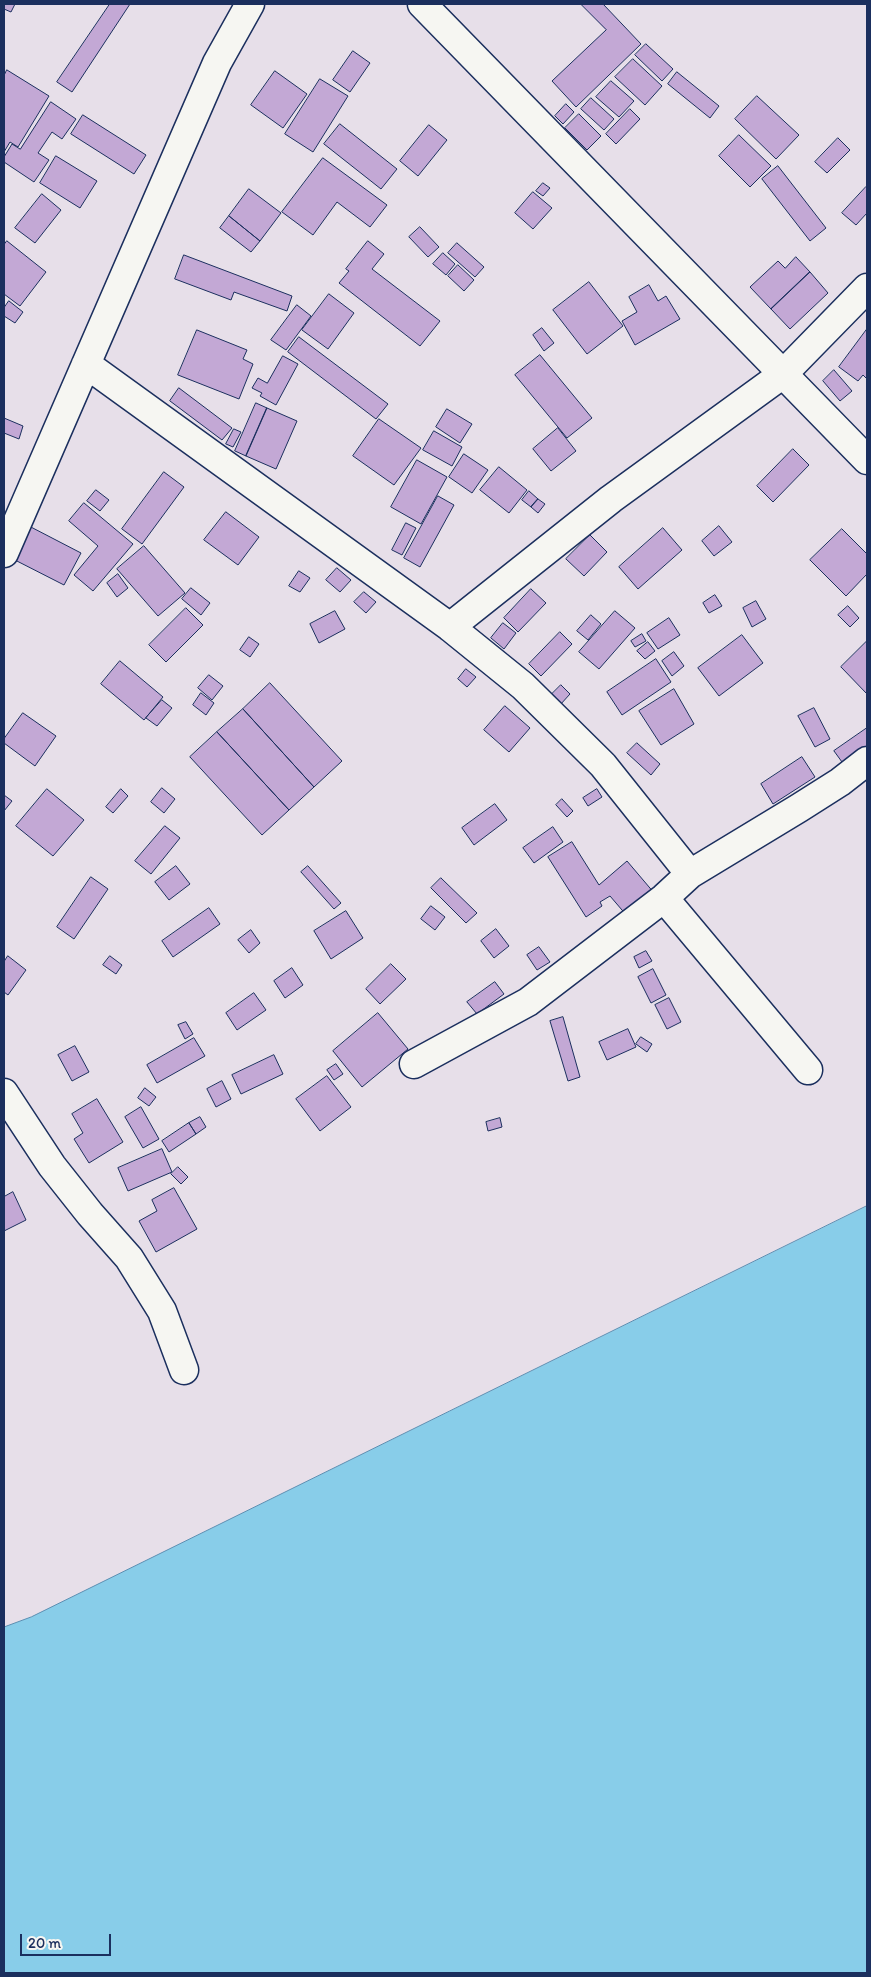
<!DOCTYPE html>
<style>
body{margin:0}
#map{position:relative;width:871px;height:1977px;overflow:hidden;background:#e7dfe9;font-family:Itim,sans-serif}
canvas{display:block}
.frame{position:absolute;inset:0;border:5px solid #1b2f5e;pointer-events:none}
.scale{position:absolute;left:20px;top:1934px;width:91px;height:22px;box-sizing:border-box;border:2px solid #1b2f5e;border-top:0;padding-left:6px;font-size:15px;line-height:18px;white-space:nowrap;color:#1b2f5e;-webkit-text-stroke:4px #f6f6f2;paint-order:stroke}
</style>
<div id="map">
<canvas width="871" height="1977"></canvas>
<div class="frame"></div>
<div class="scale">20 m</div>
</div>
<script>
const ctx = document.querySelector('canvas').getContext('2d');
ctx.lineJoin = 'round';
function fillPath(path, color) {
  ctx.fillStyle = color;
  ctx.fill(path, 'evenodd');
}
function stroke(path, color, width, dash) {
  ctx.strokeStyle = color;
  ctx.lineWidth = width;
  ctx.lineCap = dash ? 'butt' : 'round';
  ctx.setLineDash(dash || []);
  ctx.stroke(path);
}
const water = new Path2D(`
 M867,1206v767h-863v-346l27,-10z`);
const building = new Path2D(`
 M4,4h11l-4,8 -7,-3z
 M110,4h20l-58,88 -15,-10z
 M581,4h22l38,40 -65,63 -24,-26 54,-51z
 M646,44l27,25 -11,12 -27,-26z
 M353,51l17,12 -20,29 -17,-12z
 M633,59l29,27 -17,19 -30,-28z
 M7,70l42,26 -31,51 -8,-5 -6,10v-76z
 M275,71l32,23 -24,34 -32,-23z
 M677,72l42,34 -9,12 -42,-34z
 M320,79l28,17 -35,56 -28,-18z
 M611,81l23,20 -15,16 -23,-20z
 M757,96l42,39 -23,24 -41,-40z
 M591,98l23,21 -10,11 -23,-21z
 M51,102l25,17 -14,20 -10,-7 -14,21 11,7 -15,22 -30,-20v-5l8,-13 8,5z
 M566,104l8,8 -11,12 -8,-8z
 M630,109l10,10 -24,25 -10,-10z
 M579,114l22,22 -14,14 -22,-22z
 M83,115l63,40 -12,19 -63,-40z
 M340,124l57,45 -16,20 -57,-45z
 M429,125l18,15 -29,36 -18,-15z
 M739,135l32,31 -21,21 -31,-31z
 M838,138l12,12 -23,23 -12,-11z
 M56,156l41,25 -17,27 -40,-25z
 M323,158l64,47 -17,22 -33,-25 -24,33 -31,-23z
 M778,166l48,62 -16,13 -48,-62z
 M543,183l7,5 -7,8 -7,-5z
 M866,187l1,1v25l-11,12 -14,-12z
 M249,189l32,24 -21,28 -31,-25z
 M533,192l19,16 -19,21 -18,-16z
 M42,194l19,16 -26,33 -20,-15z
 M229,216l31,25 -9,11 -31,-24z
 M420,227l19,20 -11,10 -19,-20z
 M7,241l39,31 -26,34 -16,-12v-49z
 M368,241l16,13 -12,15 68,52 -20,25 -81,-63 10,-12 -3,-2z
 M457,243l27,24 -9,10 -27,-24z
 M443,253l12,11 -9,11 -13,-11z
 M184,255l108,41 -5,15 -53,-19 -3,8 -56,-21z
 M796,257l14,15 -39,37 -21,-22 28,-26 7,7z
 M458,265l16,15 -10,11 -16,-15z
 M810,272l18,21 -38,36 -19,-20z
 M589,282l34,44 -36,28 -34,-44z
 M649,285l9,16 8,-5 14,23 -45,26 -13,-24 15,-9 -8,-15z
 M329,294l25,19 -26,36 -26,-19z
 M9,301l14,11 -8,11 -11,-7v-8z
 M297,305l14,11 -25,34 -15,-10z
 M542,328l12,15 -10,8 -11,-16z
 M867,329v50l-4,-4 -5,6 -19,-14z
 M197,330l50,20 -4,9 10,5 -14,35 -61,-24z
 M299,337l89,67 -12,15 -88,-67z
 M540,355l52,63 -25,20 -52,-63z
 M283,356l15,8 -22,41 -16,-9 2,-3 -10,-5 6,-10 9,5z
 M834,370l18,21 -12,10 -17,-20z
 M179,388l53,40 -10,12 -52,-39z
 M256,403l11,5 -21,48 -11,-5z
 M267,408l30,13 -21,48 -30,-13z
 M447,409l25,15 -12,19 -24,-16z
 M4,418l19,8 -4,13 -15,-6z
 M379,419l42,29 -27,37 -41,-29z
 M558,428l18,23 -25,20 -18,-22z
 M234,429l7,3 -8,15 -7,-3z
 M434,431l28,16 -10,19 -29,-16z
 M793,449l16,16 -36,37 -16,-16z
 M464,454l24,16 -16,23 -23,-16z
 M417,460l30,17 -26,47 -30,-17z
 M499,467l28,23 -18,23 -29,-23z
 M164,472l20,15 -42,57 -20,-15z
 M96,490l13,10 -9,11 -13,-10z
 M529,491l9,8 -7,8 -9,-7z
 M438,496l16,9 -34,62 -16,-9z
 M538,499l7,5 -7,9 -7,-6z
 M84,503l49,41 -40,47 -19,-16 24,-29 -29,-25z
 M226,512l33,25 -21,28 -34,-25z
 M406,523l10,5 -14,27 -10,-5z
 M27,525l54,28 -17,32 -53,-27z
 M719,526l13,16 -18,14 -12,-15z
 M663,528l19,22 -44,39 -19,-22z
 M842,529l25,25v20l-21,22 -36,-36z
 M590,535l17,17 -23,24 -18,-17z
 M144,546l41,47 -27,23 -41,-47z
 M337,568l14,12 -11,12 -14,-12z
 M299,571l11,7 -10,14 -11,-6z
 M118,574l10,14 -11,9 -10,-14z
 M191,588l19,15 -9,12 -19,-16z
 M531,589l15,14 -28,29 -14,-14z
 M364,592l12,10 -10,11 -12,-11z
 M715,595l7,11 -13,7 -6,-10z
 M756,601l10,18 -14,8 -9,-19z
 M848,606l11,12 -9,9 -12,-12z
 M186,608l17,17 -37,37 -17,-17z
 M335,611l10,18 -26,14 -9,-19z
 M615,611l20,17 -36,41 -20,-17z
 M591,615l10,9 -13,16 -11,-9z
 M669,618l11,17 -22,14 -11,-16z
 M503,623l13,10 -12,16 -13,-11z
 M560,632l12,12 -31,32 -12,-12z
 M642,634l4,7 -11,6 -4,-6z
 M742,635l21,28 -44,33 -21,-28z
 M249,637l10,7 -9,13 -10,-7z
 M867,641v53l-26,-27z
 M648,642l7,9 -10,8 -8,-8z
 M674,652l10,14 -12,10 -10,-15z
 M656,659l15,23 -49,33 -15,-23z
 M120,661l43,36 -19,23 -43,-36z
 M466,669l10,8 -9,10 -9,-8z
 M209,675l14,11 -11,14 -14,-12z
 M270,683l72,78 -28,26 -71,-78z
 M561,685l9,9 -10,11 -10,-9z
 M674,689l20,35 -33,21 -22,-34z
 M201,693l13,10 -8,12 -13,-10z
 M162,700l10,8 -15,18 -11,-8z
 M505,706l25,22 -21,24 -25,-22z
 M814,708l16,31 -15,8 -17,-31z
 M243,709l71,78 -25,23 -72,-78z
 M23,713l33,23 -21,30 -31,-23v-4z
 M867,728v18l-25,16 -8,-11z
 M217,732l72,78 -27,25 -72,-78z
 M637,743l23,21 -9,11 -24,-22z
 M802,757l13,20 -42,27 -12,-20z
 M162,788l13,11 -11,14 -13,-11z
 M47,789l37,31 -31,36 -37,-30z
 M121,789l7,7 -15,17 -7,-6z
 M597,789l5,8 -14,9 -5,-8z
 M4,795l8,6 -8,10z
 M562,799l11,12 -6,6 -11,-12z
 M495,804l12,16 -33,25 -12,-17z
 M165,826l15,12 -29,36 -16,-13z
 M553,827l10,15 -29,21 -11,-15z
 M572,842l27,43 28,-24 28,33 -27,23 -18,-21 -10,6 2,4 -16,11 -38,-60z
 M176,866l14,18 -21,16 -14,-18z
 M308,866l33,37 -7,6 -33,-37z
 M91,877l17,12 -34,50 -17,-12z
 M441,878l36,35 -11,10 -35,-35z
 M431,906l14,11 -10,13 -14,-11z
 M209,908l11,16 -47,33 -11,-16z
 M346,911l17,27 -32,21 -17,-28z
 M496,929l13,17 -15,12 -13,-17z
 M251,930l9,13 -11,10 -11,-13z
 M539,947l11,15 -13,8 -10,-15z
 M646,951l6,10 -13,7 -5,-11z
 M8,956l18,14 -18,25 -4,-3v-30z
 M110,956l12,9 -6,9 -13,-9z
 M391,964l15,15 -26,25 -14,-15z
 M292,968l11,17 -18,13 -11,-17z
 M653,969l13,26 -15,8 -13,-26z
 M495,982l9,12 -27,20 -10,-12z
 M254,993l12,17 -29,20 -11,-17z
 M669,998l12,24 -14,7 -12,-24z
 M378,1013l30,36 -46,38 -29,-36z
 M563,1017l17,60 -12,4 -18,-60z
 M186,1022l7,12 -8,5 -7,-14z
 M628,1029l8,18 -29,13 -8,-18z
 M641,1037l11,7 -5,8 -11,-8z
 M194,1038l11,18 -48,27 -10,-18z
 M75,1046l14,26 -17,9 -14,-26z
 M274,1055l9,19 -42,20 -9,-19z
 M336,1064l7,10 -9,6 -7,-10z
 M327,1076l24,31 -31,24 -24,-32z
 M222,1081l9,18 -15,8 -9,-18z
 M145,1088l11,9 -7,9 -11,-8z
 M97,1099l26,43 -34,21 -15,-24 9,-6 -11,-19z
 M141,1107l18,32 -16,9 -18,-31z
 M200,1117l6,10 -10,7 -7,-11z
 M500,1118l2,9 -14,4 -2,-9z
 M189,1123l7,11 -27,18 -7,-11z
 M162,1149l10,23 -44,19 -10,-23z
 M178,1167l10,10 -7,7 -10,-10z
 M174,1188l23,41 -41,23 -17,-31 18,-10 -5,-11z
 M13,1192l13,28 -22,11v-34z`);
const minor = new Path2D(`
 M422,4l445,456
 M86,364l364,263 73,59 80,79 87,109
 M4,553l213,-490 33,-59
 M450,627l161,-128 172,-125 84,-86
 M664,898l144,172
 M414,1064l114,-62 136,-104 26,-24 109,-66 41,-26 27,-21
 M4,1093l48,73 38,48 39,44 33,53 22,59`);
fillPath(water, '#88cde9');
stroke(water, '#5c8eb1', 1);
fillPath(building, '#c3a8d5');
stroke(building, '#1b2f5e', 1);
stroke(minor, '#1b2f5e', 31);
stroke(minor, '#f6f6f2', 28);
</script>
